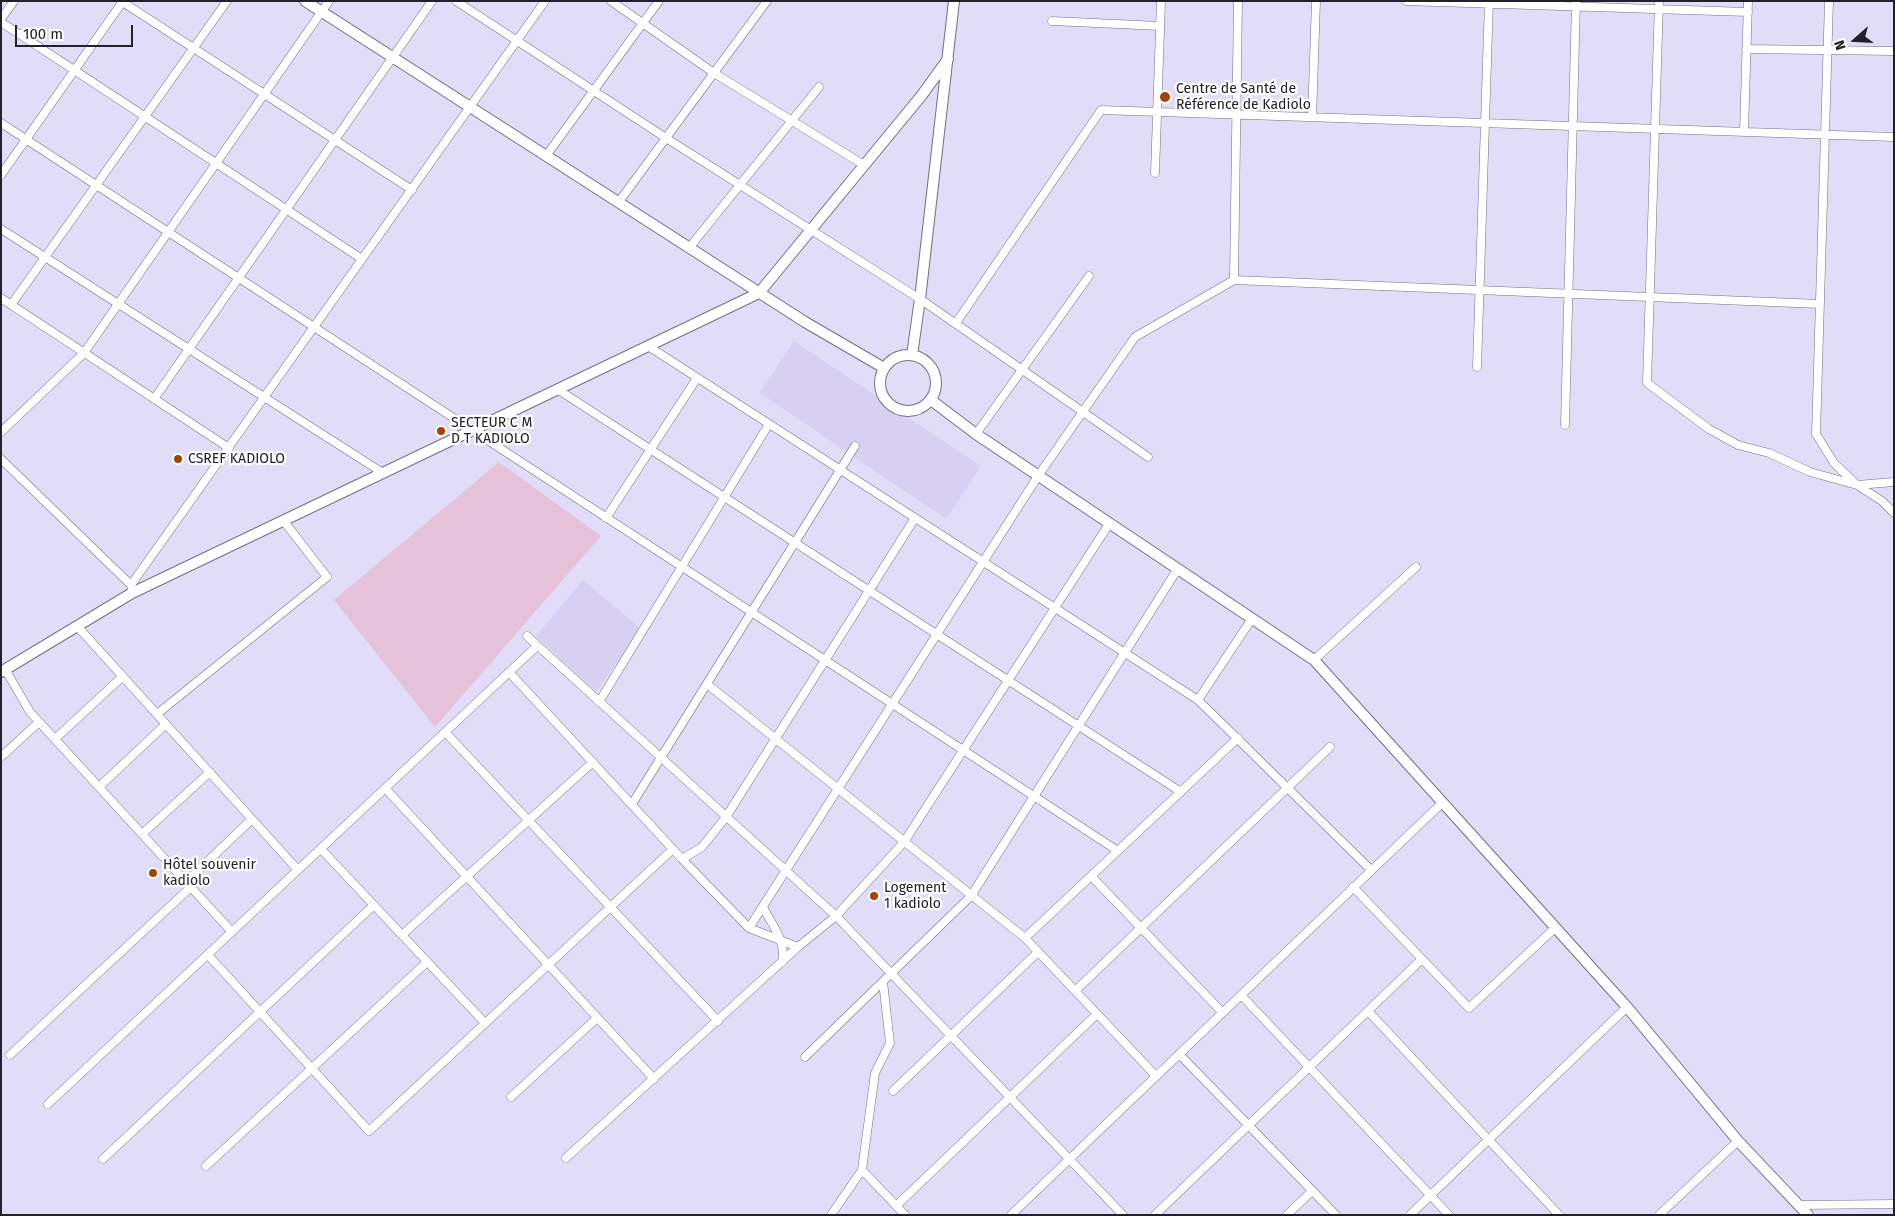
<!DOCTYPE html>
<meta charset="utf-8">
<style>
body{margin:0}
#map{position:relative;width:1895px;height:1216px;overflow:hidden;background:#e1dcf8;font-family:"Fira Sans",sans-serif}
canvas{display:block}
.frame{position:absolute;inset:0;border:2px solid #22202a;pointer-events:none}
.north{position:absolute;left:1830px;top:15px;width:50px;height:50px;-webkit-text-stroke:4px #fff;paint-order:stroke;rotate:251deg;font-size:14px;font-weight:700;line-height:20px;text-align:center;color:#22202a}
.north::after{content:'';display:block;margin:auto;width:18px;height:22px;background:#22202a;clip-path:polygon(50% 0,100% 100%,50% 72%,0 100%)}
.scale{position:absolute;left:15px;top:25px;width:118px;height:22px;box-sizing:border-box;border:2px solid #22202a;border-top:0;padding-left:6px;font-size:15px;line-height:18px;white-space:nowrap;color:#22202a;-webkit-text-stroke:4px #fff;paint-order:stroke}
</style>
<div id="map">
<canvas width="1895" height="1216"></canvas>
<div class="frame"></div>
<div class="north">N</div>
<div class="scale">100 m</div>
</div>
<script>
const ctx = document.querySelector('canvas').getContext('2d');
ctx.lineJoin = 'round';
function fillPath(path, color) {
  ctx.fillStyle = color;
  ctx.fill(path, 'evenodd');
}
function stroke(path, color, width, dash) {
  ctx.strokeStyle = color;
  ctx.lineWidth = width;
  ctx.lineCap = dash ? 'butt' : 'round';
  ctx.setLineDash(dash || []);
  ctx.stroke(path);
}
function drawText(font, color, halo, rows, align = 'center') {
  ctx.font = font + ' "Fira Sans",sans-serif';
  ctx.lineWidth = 4.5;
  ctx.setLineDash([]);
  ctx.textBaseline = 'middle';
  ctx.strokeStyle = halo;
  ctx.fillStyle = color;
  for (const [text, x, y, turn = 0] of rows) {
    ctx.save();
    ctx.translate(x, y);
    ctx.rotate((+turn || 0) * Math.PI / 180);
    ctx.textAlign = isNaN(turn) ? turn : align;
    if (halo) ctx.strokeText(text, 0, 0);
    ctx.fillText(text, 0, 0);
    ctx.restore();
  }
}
const built = new Path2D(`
 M794,341l187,125 -35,53 -186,-126z
 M583,580l58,49 -45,63 -60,-56z`);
const green = new Path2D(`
 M499,462l102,74 -166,191 -101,-127z`);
const street = new Path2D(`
 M121,1l291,189
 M456,1l210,137 254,161 228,158
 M611,1l103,72 150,92
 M1406,1l342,11
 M1659,1l-12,382 62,46 29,16 31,8 41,19 47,13 25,16 12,12
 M1829,1l-13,433 18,29 23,22 37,-3
 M1,19l13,-18
 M1052,21l108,5
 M1,22l361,237
 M1746,49l148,2
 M1312,117l4,-116
 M1,123l1117,728
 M1744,132l4,-131
 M546,156l113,-155
 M1155,173l6,-172
 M1,175l122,-174
 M618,203l149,-202
 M1,229l382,244
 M689,248l130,-161
 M1234,280l4,-279
 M1,298l228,150
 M11,305l216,-304
 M956,323l145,-213 793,27
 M648,346l550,354 173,170
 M1477,367l12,-366
 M557,389l624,403
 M154,399l278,-398
 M1565,425l11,-424
 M1,432l83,-79 245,-352
 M976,434l113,-158
 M1,459l130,126 1,4
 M606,518l91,-140
 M131,585l414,-584
 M77,626l221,244
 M527,636l309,280 287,299
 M1314,660l102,-93
 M5,669l25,43 202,220
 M509,672l173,187 67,69 49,19
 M707,684l318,254 131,138
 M1198,700l53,-80
 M599,702l170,-278
 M157,714l170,-137 -44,-57
 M445,732l273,289
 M55,739l68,-63
 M1,757l38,-35
 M99,787l67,-63
 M385,788l269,291
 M632,804l223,-358
 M142,834l68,-62
 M321,849l163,173
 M682,859l20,-12 24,-30 189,-299
 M1091,876l131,136
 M186,882l66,-63
 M1353,887l116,121 86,-80
 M763,907c8,17 24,34 19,55
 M749,928l289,-452 97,-139 99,-57 586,24
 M402,935l191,-173
 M1025,938l213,-200
 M208,955l161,176 304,-282
 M1075,991l255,-244
 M1241,995l208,220
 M1368,1011l191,204
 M1179,1054l157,161
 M10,1055l181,-168
 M805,1057l166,-161 206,-326
 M893,1091l145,-139
 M511,1097l86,-79
 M48,1104l489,-458
 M566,1158l232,-211 38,-31 68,-74 205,-318
 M103,1159l271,-254
 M206,1166l221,-204
 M862,1170l43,45
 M1799,1205l95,-1
 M896,1206l201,-192
 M831,1215l31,-45 13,-97 15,-30 -7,-61
 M1011,1215l431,-412
 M1155,1215l267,-256
 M1287,1215l25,-24
 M1410,1215l217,-208
 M1659,1215l79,-74`);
const secondary = new Path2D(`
 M305,1l500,321 79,46
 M880 383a28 28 0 1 1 56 0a28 28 0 1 1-56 0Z
 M912,355l8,-56 34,-298
 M931,400l45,34 338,226 313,347 111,134 70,74
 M1,672l131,-79 627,-300 163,-198 26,-36`);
const markers = [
 [1165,97,6,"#a44201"],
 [441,431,5,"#a44201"],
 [178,459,5,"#a44201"],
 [153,873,5,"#a44201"],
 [874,896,5,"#a44201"]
];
const poiNames = [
 ["Centre de Santé de",1176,89],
 ["Référence de Kadiolo",1176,105],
 ["SECTEUR C M",451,423],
 ["D T KADIOLO",451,439],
 ["CSREF KADIOLO",188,459],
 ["Hôtel souvenir",163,865],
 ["kadiolo",163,881],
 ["Logement",884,888],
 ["1 kadiolo",884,904]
];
fillPath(built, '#d7d0f3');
fillPath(green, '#e5c2da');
stroke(street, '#736f87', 9);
stroke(secondary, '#736f87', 12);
stroke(street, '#fff', 8);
stroke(secondary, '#fff', 10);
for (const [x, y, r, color] of markers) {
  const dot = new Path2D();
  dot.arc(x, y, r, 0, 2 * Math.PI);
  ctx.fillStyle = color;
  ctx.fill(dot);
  stroke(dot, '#fff', 2);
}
drawText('14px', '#22202a', '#fff', poiNames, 'left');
</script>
